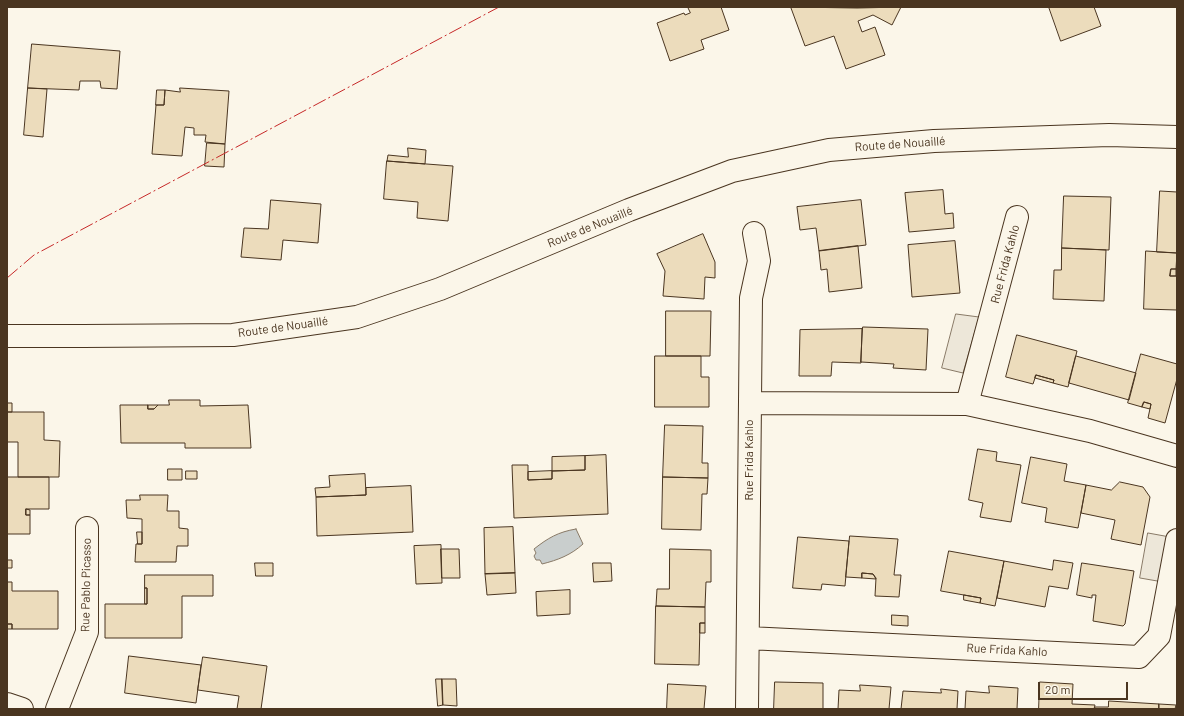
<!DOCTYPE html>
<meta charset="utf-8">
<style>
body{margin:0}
#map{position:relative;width:1184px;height:716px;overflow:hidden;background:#fbf6e9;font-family:Barlow,sans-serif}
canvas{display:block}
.frame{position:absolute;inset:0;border:8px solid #4a3520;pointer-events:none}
.scale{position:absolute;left:1038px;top:682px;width:90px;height:18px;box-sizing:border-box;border:2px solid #4a3520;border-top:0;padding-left:5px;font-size:12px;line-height:14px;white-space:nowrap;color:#4a3520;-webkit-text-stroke:3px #fbf6e9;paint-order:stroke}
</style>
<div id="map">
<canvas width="1184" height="716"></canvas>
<div class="frame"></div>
<div class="scale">20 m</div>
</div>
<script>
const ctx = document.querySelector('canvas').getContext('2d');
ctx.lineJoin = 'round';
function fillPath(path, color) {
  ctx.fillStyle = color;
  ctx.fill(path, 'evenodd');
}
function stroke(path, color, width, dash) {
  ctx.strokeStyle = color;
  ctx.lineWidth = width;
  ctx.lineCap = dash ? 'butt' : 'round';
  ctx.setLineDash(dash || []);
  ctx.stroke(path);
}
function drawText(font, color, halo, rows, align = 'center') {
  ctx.font = font + ' Barlow,sans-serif';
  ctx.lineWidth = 3;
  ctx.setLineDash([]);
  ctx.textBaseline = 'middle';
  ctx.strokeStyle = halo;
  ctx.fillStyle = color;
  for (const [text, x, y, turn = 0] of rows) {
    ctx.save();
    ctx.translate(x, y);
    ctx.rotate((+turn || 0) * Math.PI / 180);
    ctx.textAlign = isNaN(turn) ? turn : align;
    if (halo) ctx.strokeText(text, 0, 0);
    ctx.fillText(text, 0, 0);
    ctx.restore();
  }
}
const parking = new Path2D(`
 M956,314l23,3 -16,56 -21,-5z
 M1148,533l22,4 -7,45 -23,-4z`);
const water = new Path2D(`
 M576,529l7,15c-12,11 -25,16 -41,20l-2,-4h-4l-2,-4 2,-3 -2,-4c14,-11 24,-17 42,-20z`);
const building = new Path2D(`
 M688,7h33l8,23 -28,10 3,9 -34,12 -13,-38 27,-10 1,2 5,-2z
 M793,7l64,1 44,-1 -9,18 -19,-10 -15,6 4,11 13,-5 10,28 -39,14 -12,-33 -29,10 -14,-38z
 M1049,7h45l7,19 -40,15z
 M32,44l88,7 -3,38 -16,-1 -1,-7h-20l-1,9 -51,-2z
 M28,88l19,1 -4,48 -19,-2z
 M180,88l49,3 -4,53 -20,-2 1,-7h-12v-7l-9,-1 -3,29 -30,-2 4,-49h8l1,-15 15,2z
 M157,90h8l-1,15h-8z
 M207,143l18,1 -1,23 -19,-1z
 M408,148l18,2 -1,14 -38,-3 1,-6 20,2z
 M387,161l66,5 -5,55 -31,-3 1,-16 -34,-3z
 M943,190l2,24 8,-1 1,15 -45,4 -4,-39z
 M1160,191l17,1v61l-20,-1z
 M1064,196l47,1 -2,53 -47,-2z
 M271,200l50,4 -3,39 -35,-3 -2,20 -40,-3 3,-29 24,1z
 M861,200l5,45 -47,6 -3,-23 -16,2 -3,-23z
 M703,234l12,28v16l-10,-1 -1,22 -41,-3 2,-25 -8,-17z
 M955,241l5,52 -48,4 -4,-52z
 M858,246l4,42 -33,4 -2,-23 -6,1 -2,-19z
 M1062,248l44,2 -2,51 -51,-2 1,-29h7z
 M1146,251l31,2 -1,16h-5l-1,7h7v34l-33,-1z
 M1171,269h5v7h-6z
 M666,311h45l-1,45h-44z
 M863,327l65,2 -2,41 -33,-2 1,-4 -33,-2z
 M862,329l-1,34 -29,-1 -1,14h-32l1,-46z
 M1017,335l60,16 -9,36 -15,-4 1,-3 -18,-5 -3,9 -27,-7z
 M1141,354l36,10v15l-12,44 -17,-5 3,-14 -7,-2 -2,5 -14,-4z
 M655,356h46v21h8v30h-54z
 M1076,356l60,17 -7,27 -60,-17z
 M1036,375l18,5 -1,3 -18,-5z
 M169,400h31v6l48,-1 3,43h-66v-5h-64l-1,-38h28v4h6l4,-4h11z
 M1144,402l7,2 -1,5 -8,-2z
 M7,403h5v9h-5z
 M148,405h10l-4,4h-6z
 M7,412h37v28l16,1 -1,36h-41v-35h-11z
 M665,425l38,1 -1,37h6v15l-45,-1z
 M978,449l19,3 -1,9 25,4 -10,57 -31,-5 3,-14 -14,-3z
 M606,455l2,59 -94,4 -2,-53h16v15l24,-1v-8l33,-1v-14z
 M585,456v14l-33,1v-14z
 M1031,457l36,7 -3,17 22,4 -8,43 -33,-6 2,-14 -25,-5z
 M168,469h14v11h-14z
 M186,471h11v8h-11z
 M552,471v8l-24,1v-8z
 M365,474l1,21 -50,2 -1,-9 15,-1 -1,-11z
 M7,477h42v32h-23v6h4v19h-23z
 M663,477l45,1 -1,16h-5l-1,36 -39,-1z
 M1120,482l23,5 7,10 -9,48 -30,-6 4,-19 -34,-7 5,-28 25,5z
 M411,486l2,46 -96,4 -1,-39 50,-2v-7z
 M140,495h28l-1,16h12v17l9,1v17h-11l-1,16h-41l1,-18h6v-25l-15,-1 -1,-18h14z
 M26,509l4,1v5h-4z
 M513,527l2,46 -30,1 -1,-46z
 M137,532h5v12h-4z
 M850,536l48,3 -4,36h7l-2,22 -24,-1 1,-18 -3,-4 -11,-1v5l-16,-1z
 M798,537l51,4 -4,45 -23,-2 -1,6 -28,-2z
 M441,545l1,38 -26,1 -2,-38z
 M441,549h18l1,29h-18z
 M670,549l41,1v32h-5l-1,25 -49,-1 1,-17h12z
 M949,551l55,10 -9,45 -15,-3 1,-5 -40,-7z
 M7,560h5v8h-5z
 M1054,560l19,3 -5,26 -19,-3 -4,21 -48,-9 7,-37 48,9z
 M255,563h18v13h-17z
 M593,563h18l1,18 -18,1z
 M1082,563l52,8 -9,53 -2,2 -30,-5 3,-26h-4v3l-15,-3z
 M515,573l1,20 -29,2 -2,-21z
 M862,573l11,1 3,5 -14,-1z
 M145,575h68v21h-31v42h-77v-34h42v-16h-2z
 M7,582h5v9h46v38h-46v-5h-5z
 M145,588h2v16h-2z
 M570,590v24l-33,2 -1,-24z
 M964,595l17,3 -1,5 -16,-3z
 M656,606l49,1v16h-5l-1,42 -44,-1z
 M892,615l16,1v10l-16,-1z
 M700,623h5v10h-5z
 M7,624h5v5h-5z
 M129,656l72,9 -5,38 -71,-10z
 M203,657l64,9 -6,43h-24l2,-13 -41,-6z
 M436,679h6l1,26 -5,1z
 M442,679h14l1,27 -14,-1z
 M775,682l48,1v26h-49z
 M1040,682l33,2 -1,20 23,1 -1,4h-55z
 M668,684l38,2 -2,23h-37z
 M860,685l31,2 -2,22h-51l1,-19 21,1z
 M989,686l29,2 -1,21h-52l1,-18 23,2z
 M941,689l17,2 -1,18h-56l2,-18 38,2z
 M1109,701l50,3v5h-65l1,-2h13z
 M1159,704l17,1 -1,4h-16z`);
const minor = new Path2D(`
 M7,336h76l150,-1 124,-18 83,-28 189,-79 103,-39 97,-21 105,-9 175,-6 68,2
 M750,403l217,1 123,27 87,25
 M967,404l50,-187
 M748,638l391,19 20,-21 18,-96
 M7,704l15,5
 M57,709l30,-77v-104
 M747,709l4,-411 8,-37 -5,-28`);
const power = new Path2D(`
 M7,278l27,-23 465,-248`);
const streetNames = [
 ["Route de Nouaillé",900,144,-4],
 ["Route de Nouaillé",590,227,-22],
 ["Rue Frida Kahlo",1005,264,-75],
 ["Route de Nouaillé",283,327,-8],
 ["Rue Frida Kahlo",749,460,-90],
 ["Rue Pablo Picasso",86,585,-89],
 ["Rue Frida Kahlo",1007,650,3]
];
fillPath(parking, '#ede7d9');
stroke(parking, '#887966', 1);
fillPath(water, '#c9cecd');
stroke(water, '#887966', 1);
fillPath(building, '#ecdcbc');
stroke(building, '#4a3520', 1);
stroke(minor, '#4a3520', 24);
stroke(minor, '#fbf6e9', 22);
stroke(power, '#c62828', 1, [14, 3, 2, 3]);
drawText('12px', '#4a3520', '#fbf6e9', streetNames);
</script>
